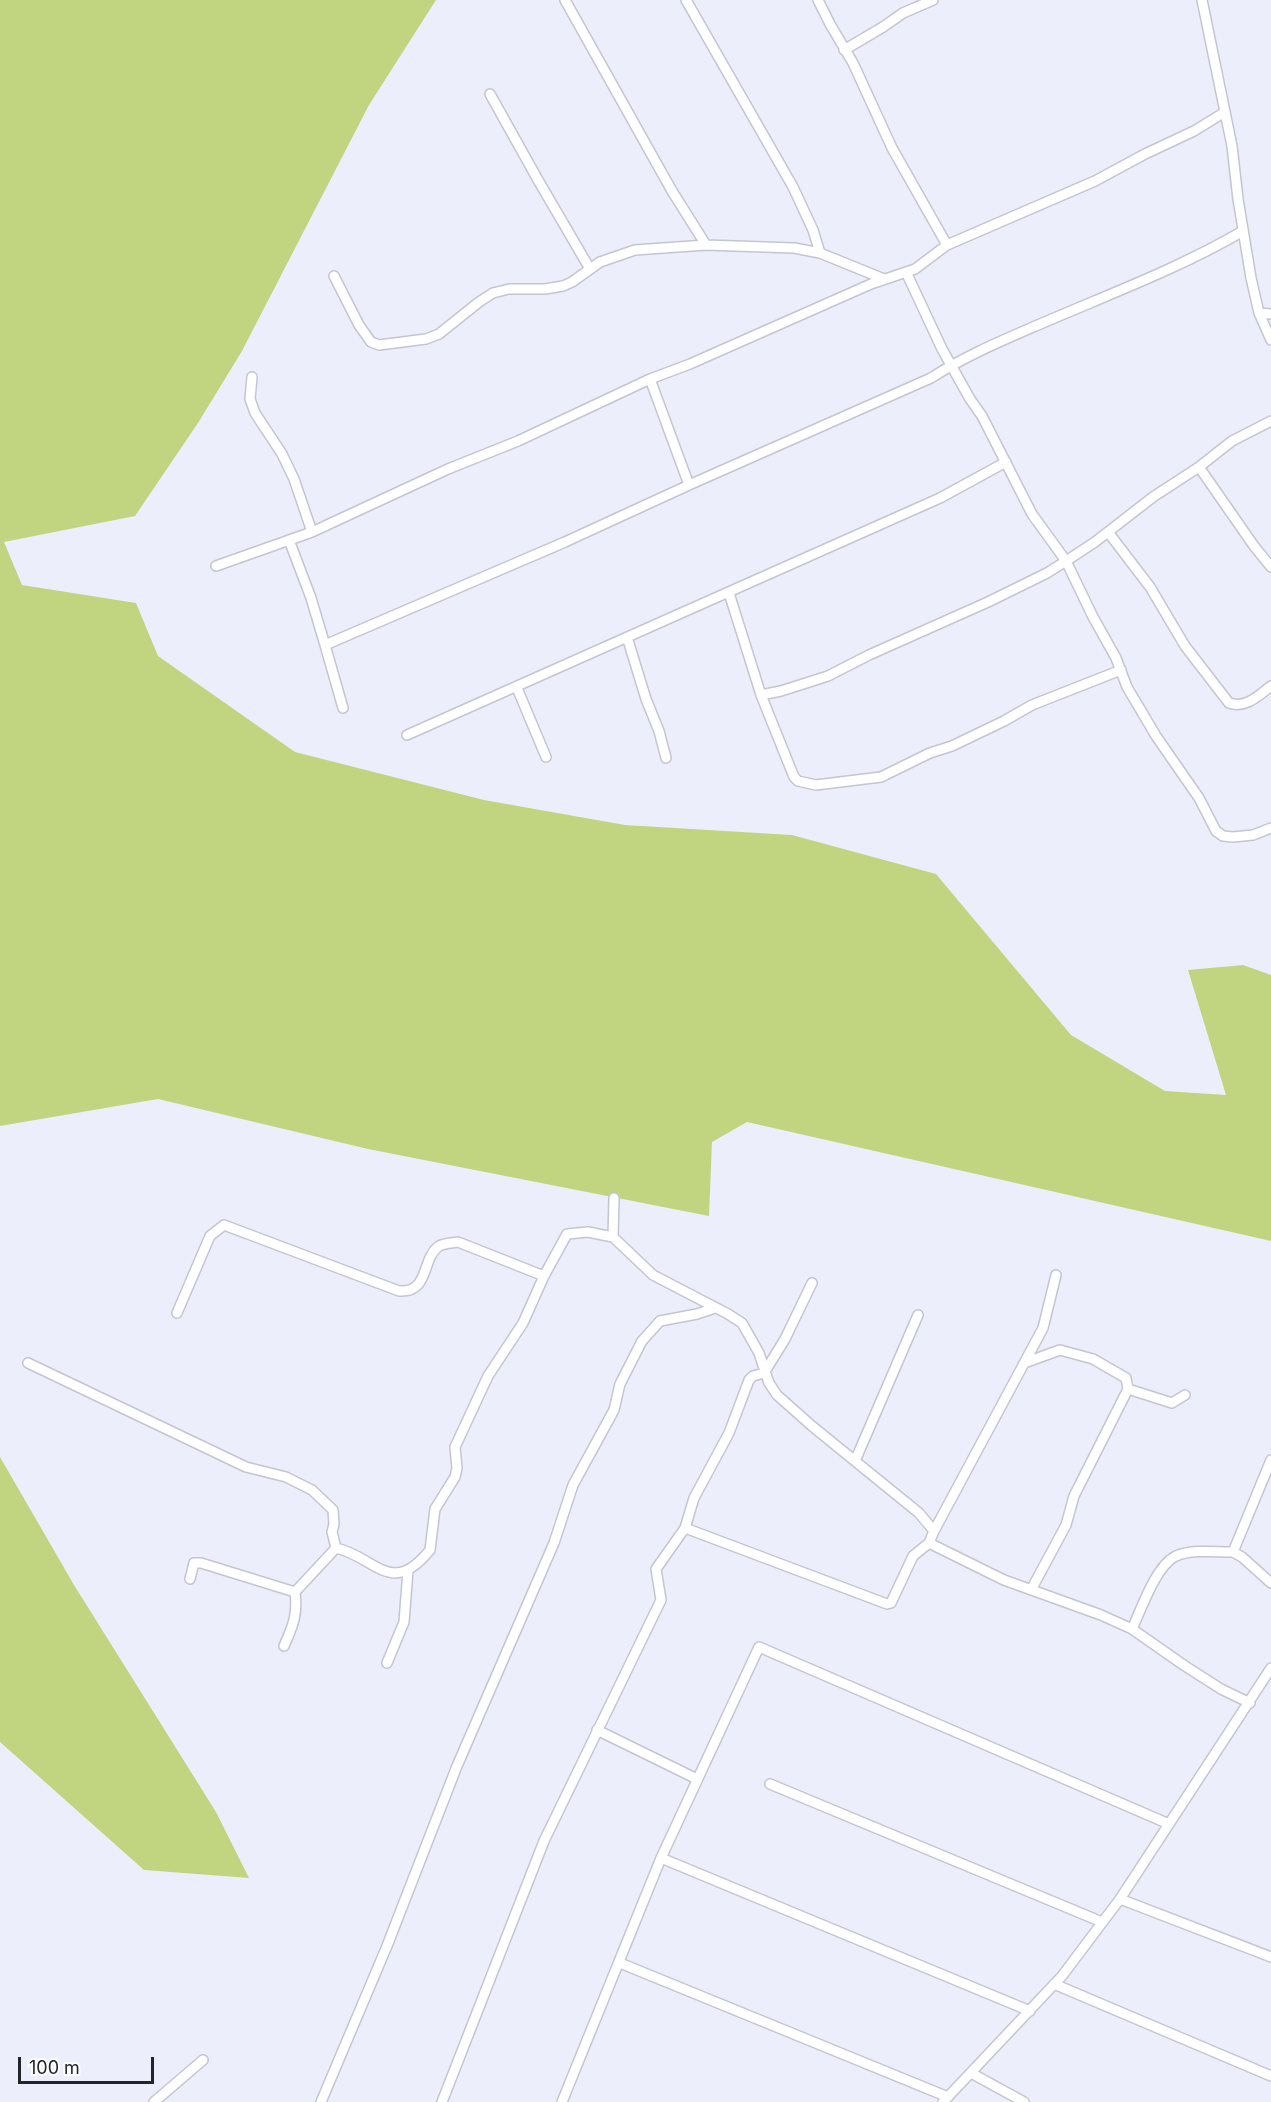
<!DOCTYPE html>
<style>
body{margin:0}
#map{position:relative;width:1271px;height:2102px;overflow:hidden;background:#eceffb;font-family:Inter,sans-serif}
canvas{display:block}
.scale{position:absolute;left:18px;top:2057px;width:136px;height:27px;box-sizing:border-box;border:3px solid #242529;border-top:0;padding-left:8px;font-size:18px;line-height:21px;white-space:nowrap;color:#242529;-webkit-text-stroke:4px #fcfdff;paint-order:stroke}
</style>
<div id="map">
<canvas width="1271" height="2102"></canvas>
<div class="scale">100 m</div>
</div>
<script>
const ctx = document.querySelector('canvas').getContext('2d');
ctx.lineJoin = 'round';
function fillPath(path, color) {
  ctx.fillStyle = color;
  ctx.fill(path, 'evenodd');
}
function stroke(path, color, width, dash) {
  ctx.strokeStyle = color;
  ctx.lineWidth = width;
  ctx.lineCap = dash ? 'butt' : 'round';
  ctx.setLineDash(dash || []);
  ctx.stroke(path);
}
const green = new Path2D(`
 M0,0h436l-67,105 -127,246 -44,72 -63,93 -131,26 18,43 114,18 22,53 137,96 189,48 141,25 167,10 144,39 135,161 94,56 61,4 -38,-125 55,-5 28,10v266l-524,-119 -35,20 -3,74 -341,-67 -210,-50 -158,27z
 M0,1457l74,128 142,227 33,66 -105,-8 -144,-128z`);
const minor = new Path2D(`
 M565,0l107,191 34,54
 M686,0l107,187 20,43 7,23
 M818,0l12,24 23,39 39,85 55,97
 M1202,0l30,146 6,53 13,79 8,35 12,27
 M844,50l39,-23 20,-14 30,-13
 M490,94l48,86 52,89
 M906,272l36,77 28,50 12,17 50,98 34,47 29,-19 58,-45 46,-30 33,-26 39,-20
 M334,276l25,49 12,17 8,3 47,-6 13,-5 40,-32 14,-9 16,-4h36l18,-3 9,-4 28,-20 35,-12 71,-5 88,3 26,5 64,26
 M1259,313l12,1
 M252,377l-2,22 5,14 27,41 12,25 18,53
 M650,379l39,106 242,-107c34,-22 70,-37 107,-53 69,-30 140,-56 205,-94
 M1199,467l55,79 17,21
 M1108,532l42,55 35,59 44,57c17,6 30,-8 42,-17
 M289,540l22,58 14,47
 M216,566l96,-34 136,-63 70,-28 132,-62 40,-15 181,-80 44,-15 32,-24 148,-64 50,-27 49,-23 31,-19
 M729,593l32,102 33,82 4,4 18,4 65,-8 49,-24 22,-7 52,-25 28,-16 89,-35
 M627,637l19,62 13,32 7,27
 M517,688l29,69
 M761,695l20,-4 47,-15 41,-21 119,-53 59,-29 19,-12 27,56 23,41 11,29 29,49 43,62 17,33 7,5 10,1 20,-2 18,-7
 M343,708l-18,-63 240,-103 124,-57
 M407,735l533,-237 66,-36
 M614,1198l-1,39 40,38 75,39 14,9 17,30 10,30 8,12 35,31 43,35
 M177,1313l33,-77 14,-11 175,66c31,2 22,-32 40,-45 5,-3 13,-3 19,-4l86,34 23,-42 21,-2 25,5
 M28,1363l218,104 40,10 26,13 21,20 1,14 -2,8 4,16c40,9 55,50 94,2l5,-41 20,-32 2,-9 -2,-21 33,-71 35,-53 21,-47
 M1024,1363l36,-13 33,9 33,19 2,11 44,14 13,-8
 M685,1528l202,76 4,-1 22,-47 16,-13 5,-12 -15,-18 -64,-52 63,-146
 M934,1531l109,-203 13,-53
 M929,1543l75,37 97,35 31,14 53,37 36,23 29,14
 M1233,1552l9,5 29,26
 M190,1579l4,-16h7l94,29 41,-44
 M1031,1590l35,-65 8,-29 54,-107
 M1132,1629c9,-19 24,-64 44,-73 17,-7 39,-4 57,-4l38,-92
 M284,1646c9,-20 14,-32 11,-54
 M387,1663l17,-41 4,-52
 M597,1730l100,49
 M770,1784l332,138
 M661,1858l369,153
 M1120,1899l151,58
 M620,1963l328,134
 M1054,1984l217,92
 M971,2073l53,29
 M154,2102l49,-42
 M321,2102l66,-156 70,-180 97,-223 19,-58 41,-75 6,-26 22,-43 18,-20 37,-7 18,-6
 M442,2102l102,-261 117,-241 -5,-31 29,-41 9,-30 35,-65 20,-53 4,-4 11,-3 21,-34 27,-56
 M562,2102l99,-244 98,-211 410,177
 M943,2102l119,-126 58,-77 151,-231`);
fillPath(green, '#c1d580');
stroke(minor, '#c3c6d1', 12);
stroke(minor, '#fff', 9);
</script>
